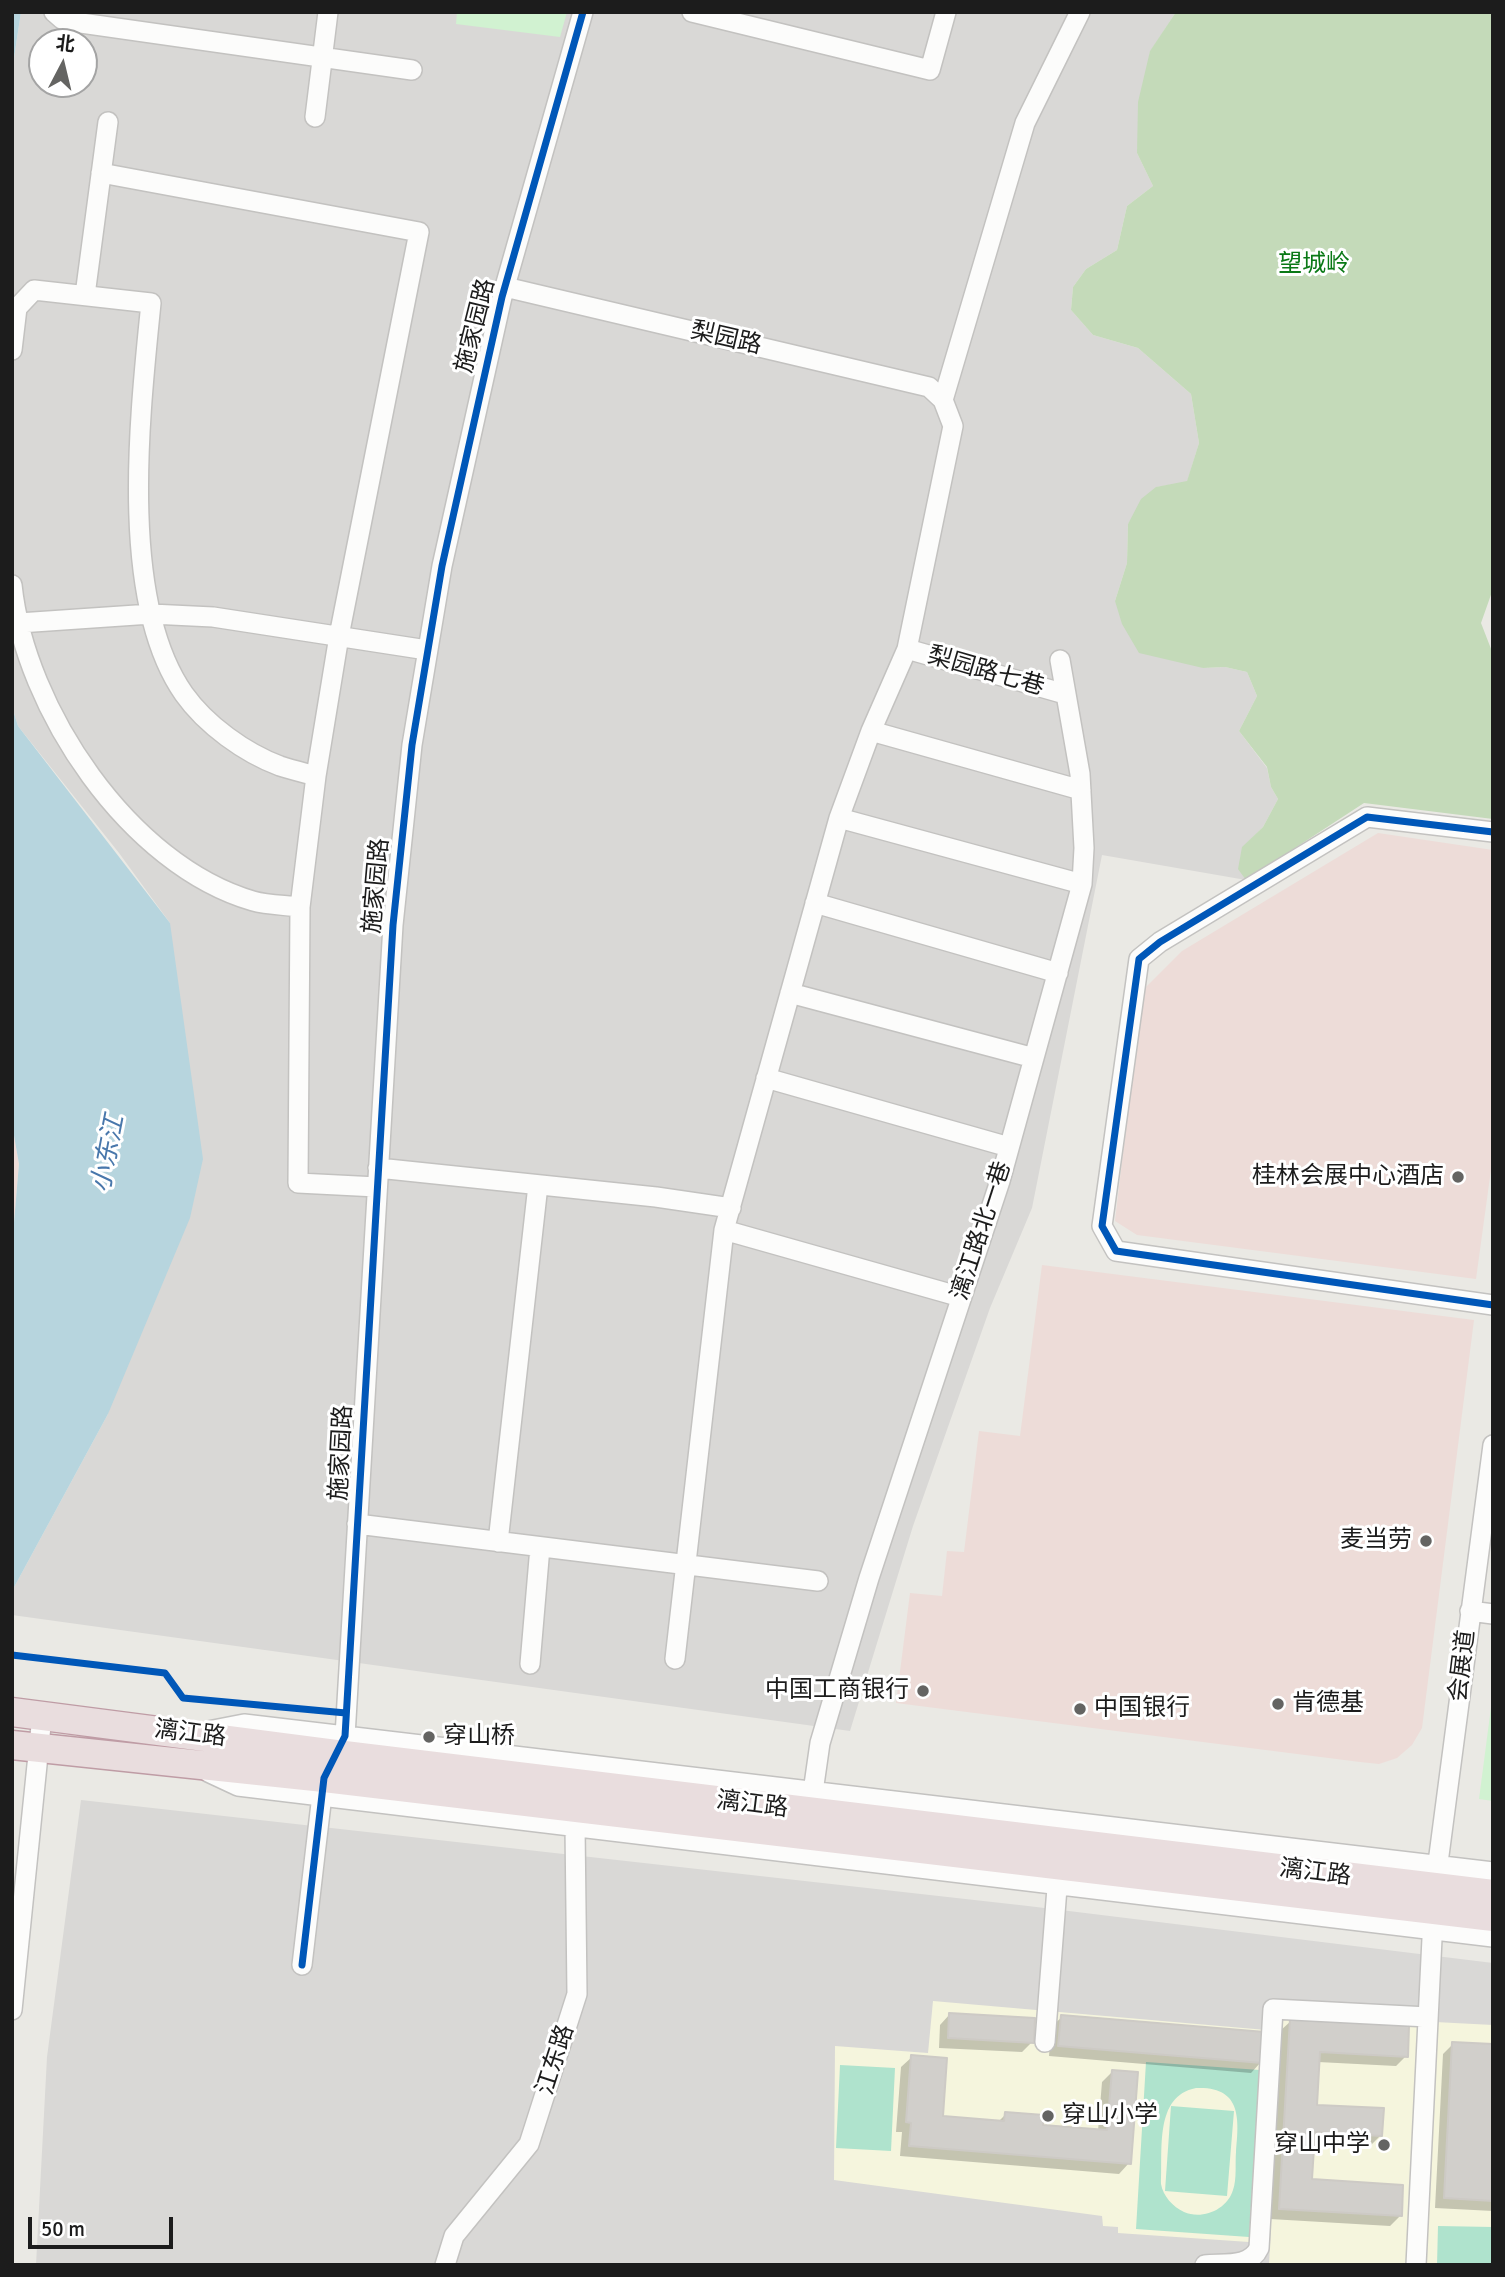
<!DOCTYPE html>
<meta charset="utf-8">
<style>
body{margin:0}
#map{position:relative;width:1505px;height:2277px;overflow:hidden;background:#eae9e4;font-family:Signika,"Noto Sans SC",sans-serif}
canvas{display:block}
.frame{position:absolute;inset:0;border:14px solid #1c1c1c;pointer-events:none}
.north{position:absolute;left:28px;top:28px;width:70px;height:70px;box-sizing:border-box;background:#fff;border:2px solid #a4a4a4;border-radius:50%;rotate:7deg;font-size:19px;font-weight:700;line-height:28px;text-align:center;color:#1c1c1c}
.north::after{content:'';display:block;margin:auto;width:24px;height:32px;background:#646462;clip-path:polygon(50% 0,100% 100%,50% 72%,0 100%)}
.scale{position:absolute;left:28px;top:2217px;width:145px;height:32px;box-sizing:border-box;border:4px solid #1c1c1c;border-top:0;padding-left:9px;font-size:21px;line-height:24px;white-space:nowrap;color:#1c1c1c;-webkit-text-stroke:5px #fff;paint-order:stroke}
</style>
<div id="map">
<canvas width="1505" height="2277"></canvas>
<div class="frame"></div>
<div class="north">北</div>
<div class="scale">50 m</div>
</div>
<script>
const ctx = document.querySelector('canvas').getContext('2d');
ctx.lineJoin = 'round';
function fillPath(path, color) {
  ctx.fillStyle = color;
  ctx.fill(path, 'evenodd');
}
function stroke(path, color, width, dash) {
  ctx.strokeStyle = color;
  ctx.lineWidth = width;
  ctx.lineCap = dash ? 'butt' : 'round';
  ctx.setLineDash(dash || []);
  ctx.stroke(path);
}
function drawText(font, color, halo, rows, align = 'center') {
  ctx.font = font + ' Signika,"Noto Sans SC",sans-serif';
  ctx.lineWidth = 6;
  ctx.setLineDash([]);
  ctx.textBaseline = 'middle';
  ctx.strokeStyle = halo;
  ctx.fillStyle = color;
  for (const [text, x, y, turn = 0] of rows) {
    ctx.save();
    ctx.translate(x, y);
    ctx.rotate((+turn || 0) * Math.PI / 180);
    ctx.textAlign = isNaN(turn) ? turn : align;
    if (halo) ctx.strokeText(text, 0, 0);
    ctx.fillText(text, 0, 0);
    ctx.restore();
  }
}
const residential = new Path2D(`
 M21,12h1155l-26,40 -13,101 16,33 -26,20 -10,44 -31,19 -13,18 -2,23 22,25 45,13 53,46 8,49 -12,39 -30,5 -29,37 -1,39 -12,38 88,67 22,-1 22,5 10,24 -18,35 28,37 4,19 7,12 -15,28 -21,21 4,32 -144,-25 -70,353 -42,100 -77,218 -63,205 -838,-116v-24l96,-177 62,-491 -51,-70 -101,-127 -6,-19v-636zM42,42h42v42h-42z
 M81,1800l947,106 465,57v302h-1457l11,-208z`);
const commercial = new Path2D(`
 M1378,833l115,17v305l-17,124 -339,-44 -22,-14 27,-230 40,-40z
 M12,1124l7,40 -7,82z
 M1042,1265l432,55 -52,408 -10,17 -15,13 -18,6 -19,-2 -464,-59 14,-110 32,3 5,-45 17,1 15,-121 41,5z`);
const education = new Path2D(`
 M933,2001l333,29 -11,204 -6,8 -131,-9v-6l-15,-1 -1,-10 -268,-36 1,-134 93,7z
 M1281,2014l212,11v240h-224z`);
const forest = new Path2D(`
 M1176,12h317v577l-12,34 12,31v165l-129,-16 -118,77 -8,-11 4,-22 21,-20 15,-28 -7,-12 -4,-20 -28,-36 18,-35 -10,-24 -22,-5 -22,1 -64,-15 -17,-29 -7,-23 12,-38 1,-39 13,-25 15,-12 31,-6 12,-38 -8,-49 -53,-46 -45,-13 -22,-25 2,-23 13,-18 31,-19 10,-44 26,-20 -16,-33 1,-51 12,-51z`);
const park = new Path2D(`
 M457,12h110l-7,25 -104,-13z
 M1493,1692v109l-14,-2z`);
const pitch = new Path2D(`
 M1146,2062l114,8 -11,167 -113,-8zM1196,2088c46,-2 43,31 40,64 -1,12 1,27 -3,38 -6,20 -31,30 -49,22 -11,-5 -21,-16 -23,-28 2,-33 -7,-88 35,-96z
 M840,2065l55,3 -4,83 -55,-3z
 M1171,2106l63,5 -7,85 -62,-5z
 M1438,2226l55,1v38h-56z`);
const water = new Path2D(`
 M12,12h9l-9,59z
 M12,707l6,19 152,197 33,236 -13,59 -82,196 -96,177v-345l7,-82 -7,-40z`);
const shadow = new Path2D(`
 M950,2014l82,28 -10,10 -83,-4 1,-23z
 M1062,2017l199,45 -10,11 -202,-17 2,-29z
 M1291,2021l115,35 -10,10 -78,-4 -3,44 66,29 -10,10 -59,-3 -2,39 90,35 -10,10 -120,-7 10,-188z
 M1453,2044l40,2v165l-58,-3 8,-154z
 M912,2057l29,60 57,5 8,-8 35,12 57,5 4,-49 10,-10 17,91 -10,11 -219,-18 2,-24h-6l5,-65z`);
const building = new Path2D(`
 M949,2013l86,5 -1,25 -86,-5z
 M1061,2015l204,17 -3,31 -204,-17z
 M1290,2019l119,7 -1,31 -88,-5 -3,53 67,3 -2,28 -67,-4 -3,47 91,6 -1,31 -123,-7z
 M1452,2042l41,2v157l-49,-3z
 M911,2055l36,3 -4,58 61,5 1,-9 39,3 -1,10 64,5 5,-60 26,2 -7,92 -222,-18 2,-23 -5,-1z`);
const minor = new Path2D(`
 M54,12l8,7 12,3 338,48
 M692,12l238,58 16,-58
 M315,117l13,-105
 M101,173l318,59 -80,404 -23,140 -16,131 -2,276 79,4
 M505,287l424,100 14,13
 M85,295l23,-173
 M12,350l5,-42 17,-18 117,13c-11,110 -33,297 33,391 22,31 61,59 96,72 12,4 25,7 36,10
 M12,585c13,124 117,280 241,316 14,4 32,4 47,6
 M19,623l132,-9 62,3 214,33
 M907,649l158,45
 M871,731l210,59
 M839,818l243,66
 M1493,832l-126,-15 -207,125 -21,17 -37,267 14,25 377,54
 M815,903l243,70
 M790,993l244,65
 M766,1078l243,69
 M378,1168l278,29 75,11
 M724,1230l237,67
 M357,1524l461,57
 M498,1542l40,-357
 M1470,1611l23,3
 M675,1659l49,-429 115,-412 32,-87 36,-82 46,-223 -10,-26 82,-277 55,-111
 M530,1664l10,-117
 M208,1731l36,-7 1249,148
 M208,1772l30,14 1255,151
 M813,1792l7,-49 49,-165 131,-397 82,-297 2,-36 -4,-74 -20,-114
 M1436,1878l57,-433
 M302,1965l22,-187 21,-42 48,-811 19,-180 30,-179 60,-269 81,-285
 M12,2010l30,-294
 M1045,2042l13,-167
 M445,2265l9,-29 75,-92 48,-150 -2,-167
 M1205,2265c18,-2 45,3 54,-17l14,-239 155,8
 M1416,2265l17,-347`);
const highway = new Path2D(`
 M12,1712l324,42 1157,140
 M12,1745l312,33 1169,139`);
const cycleway = new Path2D(`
 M1493,832l-126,-15 -207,125 -21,17 -37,267 14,25 377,54
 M12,1655l153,18 18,25 163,15
 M302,1965l22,-187 21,-42 48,-811 19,-180 30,-179 60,-269 81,-285`);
const markers = [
 [1458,1177,7,"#646462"],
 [1426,1541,7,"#646462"],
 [923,1691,7,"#646462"],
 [1278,1704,7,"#646462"],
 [1080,1709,7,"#646462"],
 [429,1737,7,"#646462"],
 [1048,2116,7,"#646462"],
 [1384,2145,7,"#646462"]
];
const parkNames = [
 ["望城岭",1314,265]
];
const streetNames = [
 ["施家园路",476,326,-76],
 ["梨园路",726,339,13],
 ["梨园路七巷",986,672,16],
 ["施家园路",377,886,-85],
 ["漓江路北一巷",982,1231,-72],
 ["施家园路",342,1453,-87],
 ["会展道",1463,1666,-83],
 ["漓江路",190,1734,7],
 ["漓江路",752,1805,7],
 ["漓江路",1315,1873,7],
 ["江东路",556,2060,-72]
];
const poiNames = [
 ["桂林会展中心酒店",1444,1177],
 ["麦当劳",1412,1541],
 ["中国工商银行",909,1691],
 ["肯德基",1292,1704,"left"],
 ["中国银行",1094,1709,"left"],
 ["穿山桥",443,1737,"left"],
 ["穿山小学",1062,2116,"left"],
 ["穿山中学",1370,2145]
];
const waterNames = [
 ["小东江",109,1154,-79]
];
fillPath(residential, '#d9d8d6');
fillPath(commercial, '#eddcd8');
fillPath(education, '#f5f5dd');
fillPath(forest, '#c4dab9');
fillPath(park, '#d1f2d1');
fillPath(pitch, '#afe3cd');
fillPath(water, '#b7d5de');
fillPath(shadow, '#0003');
fillPath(building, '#d1cfcb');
stroke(building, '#cdcac5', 2);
stroke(minor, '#c3c2c0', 22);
stroke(highway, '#bf9ca5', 31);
stroke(minor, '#fcfcfb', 19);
stroke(highway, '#e9ddde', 28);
stroke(cycleway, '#0057b8', 7);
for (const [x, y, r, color] of markers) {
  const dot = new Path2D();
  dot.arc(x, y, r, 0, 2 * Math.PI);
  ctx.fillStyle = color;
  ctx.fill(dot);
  stroke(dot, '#fff', 2.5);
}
drawText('24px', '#0a7916', '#fff', parkNames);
drawText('24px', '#1c1c1c', '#fff', streetNames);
drawText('24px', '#1c1c1c', '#fff', poiNames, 'right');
drawText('italic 26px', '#4877ab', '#fff', waterNames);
</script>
